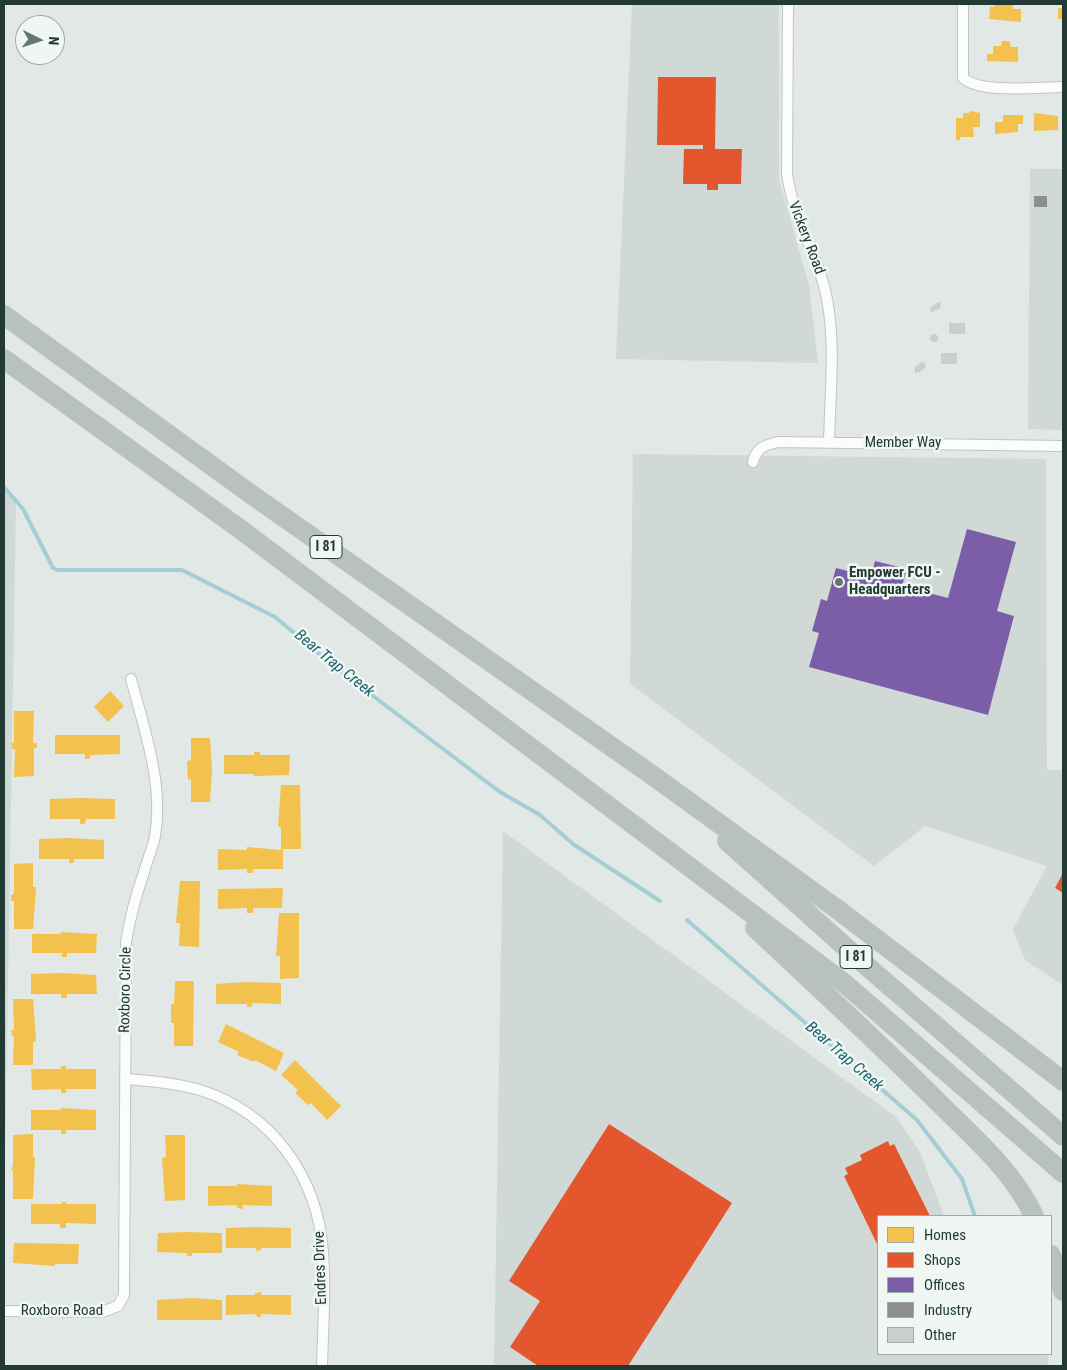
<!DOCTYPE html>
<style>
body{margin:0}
#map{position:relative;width:1067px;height:1370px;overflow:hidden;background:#e2e8e5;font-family:"Roboto Condensed",sans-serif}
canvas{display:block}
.frame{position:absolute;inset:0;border:5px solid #213a33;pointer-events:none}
.legend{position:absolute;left:877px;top:1215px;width:175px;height:140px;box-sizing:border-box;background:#f0f7f3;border:1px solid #9daba6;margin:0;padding:6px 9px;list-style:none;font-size:15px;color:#213a33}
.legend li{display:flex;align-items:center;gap:10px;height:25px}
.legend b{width:25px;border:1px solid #9daba6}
.north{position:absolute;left:15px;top:15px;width:50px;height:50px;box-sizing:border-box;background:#f0f7f3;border:1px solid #9daba6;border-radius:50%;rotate:94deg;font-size:14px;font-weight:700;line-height:20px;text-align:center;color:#213a33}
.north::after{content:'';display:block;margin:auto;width:18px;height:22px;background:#657771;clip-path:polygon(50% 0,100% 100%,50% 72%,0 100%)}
</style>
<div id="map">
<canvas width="1067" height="1370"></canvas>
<div class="frame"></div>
<ul class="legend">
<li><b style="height:14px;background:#f2c14e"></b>Homes</li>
<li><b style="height:14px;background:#e4572e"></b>Shops</li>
<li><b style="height:14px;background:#7b5ea7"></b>Offices</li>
<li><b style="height:14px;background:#8d8d92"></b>Industry</li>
<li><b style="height:14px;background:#c9cfcc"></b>Other</li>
</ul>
<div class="north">N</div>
</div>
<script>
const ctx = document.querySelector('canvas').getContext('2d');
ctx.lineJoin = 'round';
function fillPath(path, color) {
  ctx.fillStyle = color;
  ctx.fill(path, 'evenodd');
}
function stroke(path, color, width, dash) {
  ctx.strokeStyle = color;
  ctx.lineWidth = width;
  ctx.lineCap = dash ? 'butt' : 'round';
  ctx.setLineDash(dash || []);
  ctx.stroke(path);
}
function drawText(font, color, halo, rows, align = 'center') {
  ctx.font = font + ' "Roboto Condensed",sans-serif';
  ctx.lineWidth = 5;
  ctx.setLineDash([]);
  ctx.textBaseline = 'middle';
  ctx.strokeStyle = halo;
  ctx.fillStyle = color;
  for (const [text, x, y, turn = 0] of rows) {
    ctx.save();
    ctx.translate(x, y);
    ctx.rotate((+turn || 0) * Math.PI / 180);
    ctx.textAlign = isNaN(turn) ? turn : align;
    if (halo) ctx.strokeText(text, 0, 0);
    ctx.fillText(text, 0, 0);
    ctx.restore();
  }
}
const built = new Path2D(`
 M632,4h147v175l30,106 9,78 -202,-4z
 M1030,169h33v261l-35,-1z
 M633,454l413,5 1,311h16v215l-38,-25 -12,-31 34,-63 -122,-40 -51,40 -244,-182z
 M4,487l12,14 -12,724z
 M503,831l393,286 24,35 24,64h-66v138h169l2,12h-555z`);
const homes = new Path2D(`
 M994,4l19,1v4h8v13l-32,-3 1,-12h4z
 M1058,8h5v11h-5z
 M1002,41h7l2,6h7v15l-31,-1v-7h6v-8h8z
 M970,111l10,2v14h-7l1,10h-14v3h-4v-22h7v-5h6z
 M1034,113l24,3v14l-24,1z
 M1003,115h20v9h-5v8l-23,2v-12h8z
 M110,691l14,15 -16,16 -14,-15z
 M14,711h20l-1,32h4v5h-3v28l-20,1 1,-28h-3v-6h2z
 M55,735h65v19l-30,1v4h-5v-5h-30z
 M191,738h19l2,33 -2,31h-19v-23l-3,1 -1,-19 4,-1z
 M254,752h6v3h30l-1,20 -35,1v-2h-30v-19h30z
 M281,785h19l1,64h-18v20h-30v4h-6v-4l-29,1v-21l29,1v-3l34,3v-23h-3z
 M80,798l35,1v20h-29l-1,5h-5v-5h-30v-20z
 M69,838l35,2v19h-30v4h-5v-4h-30v-20z
 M33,863v24h3l-3,42h-19v-28h-3v-6l3,-1v-30z
 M180,881h20l-1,66 -20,-1 1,-23h-4z
 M283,888l-1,20h-29v5h-6v-5l-29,1v-20z
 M279,913h20v65l-19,1v-23h-4z
 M61,932l36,2 -1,19h-29v4h-5v-4h-30v-19h29z
 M61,973l35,2 1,19h-30v4h-6v-4h-30v-20z
 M175,981h19l-1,65h-19v-23h-3v-19h3z
 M246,982l35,1v21l-29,-1v4h-5v-3h-31v-20z
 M13,999h20l3,42 -3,1v23h-20l1,-29h-2l-1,-6h3z
 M226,1024l58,29 -8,18 -21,-11 -1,2 -17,-7 2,-3 -21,-10z
 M295,1060l46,46 -14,14 -16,-17 -3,2 -13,-12 3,-3 -17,-15z
 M61,1066h5v3h30v20h-30v4h-5v-4l-29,1 -1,-21h30z
 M61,1108l35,2v20h-30v4h-5v-4h-30v-20h30z
 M33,1134v23h2l-2,42h-20v-29l-2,1 2,-6v-30z
 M165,1135h20v65l-20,1 -3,-43 4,-1z
 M237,1184l35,2v20l-30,-1 1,4 -6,-1v-3l-29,1v-20h29z
 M62,1202h4v2h30v20l-30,-1v5h-6v-4h-29v-20h31z
 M256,1227l35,1v20h-30v2l-5,1v-3h-30v-20z
 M187,1232l35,1v20h-30v3h-5v-3l-30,-1 1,-19z
 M14,1243l65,1 -1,20h-23v2l-42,-3z
 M261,1292v3h30v20l-30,-1v3h-4l-1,-3 -30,1v-20h29v-2z
 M192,1298l30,2v20h-65v-20z`);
const shops = new Path2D(`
 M658,77h58l-1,72h27l-1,35h-23v6h-11v-6h-24l1,-35h19v-4h-46z
 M1063,873v20l-8,-5z
 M609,1124l123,79 -104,163h-90l-28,-19 30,-46 -31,-20z
 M888,1141l2,5 4,-2 36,72h-52v30l-34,-70 4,-2 -3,-6 17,-8 -2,-5z`);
const offices = new Path2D(`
 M967,529l49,13 -19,69 17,5 -26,99 -179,-48 10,-34 -7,-2 9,-32 6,2 9,-33 35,9 4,-16 32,8 -5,17 46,12z`);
const industry = new Path2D(`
 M1034,196h13v11h-13z`);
const stream = new Path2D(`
 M4,487l19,22 30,59 5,2h124l93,47 65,54 160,121 40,23 33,29 87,57
 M687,920l230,200 45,59 13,37`);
const building = new Path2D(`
 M938,302h3l-1,6 -10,5 1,-6z
 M949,323h16v11h-16z
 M930 338a4 4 0 1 1 8 0a4 4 0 1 1-8 0Z
 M941,353h16v11h-16z
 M922,362l4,2 -1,4 -5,4 -5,1v-6z`);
const street = new Path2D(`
 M788,4l-1,170c6,42 26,72 37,112 13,48 6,107 5,157
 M963,4v74c18,16 75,9 100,9
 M753,462c3,-14 12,-17 25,-20l285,4
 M125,1079c25,2 51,4 75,11 73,23 118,88 123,162 3,38 0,77 -1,114
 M4,1311l98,1 16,-6 6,-11 2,-353c4,-24 10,-47 18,-70 3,-12 9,-24 11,-36 9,-51 -11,-108 -24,-157`);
const highway = new Path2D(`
 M4,315l248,180 400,280 185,134 226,172
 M4,359l236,170 604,454 219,190
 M727,841l134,120 202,175
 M755,928c62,58 124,115 184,175 34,34 75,69 95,113
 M1051,1255l12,36`);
const markers = [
 [839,582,5,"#657771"]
];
const shields = [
 [326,547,32],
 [856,957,32]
];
const shieldNames = [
 ["I 81",326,547],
 ["I 81",856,957]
];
const streetNames = [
 ["Vickery Road",806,238,69],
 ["Member Way",903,443],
 ["Roxboro Circle",126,990,-89],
 ["Endres Drive",321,1268,-92],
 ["Roxboro Road",62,1311]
];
const poiNames = [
 ["Empower FCU -",849,573],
 ["Headquarters",849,590]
];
const waterNames = [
 ["Bear Trap Creek",334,664,39],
 ["Bear Trap Creek",844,1057,41]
];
fillPath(built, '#d0d9d5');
fillPath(homes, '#f2c14e');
fillPath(shops, '#e4572e');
fillPath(offices, '#7b5ea7');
fillPath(industry, '#8d8d92');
stroke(stream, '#a4ced5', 4);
fillPath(building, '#c9cfcc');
stroke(street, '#bfc5c2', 12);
stroke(highway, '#bcc4c1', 20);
stroke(street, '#fbfcfb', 10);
stroke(highway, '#b9c1bf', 18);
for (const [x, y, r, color] of markers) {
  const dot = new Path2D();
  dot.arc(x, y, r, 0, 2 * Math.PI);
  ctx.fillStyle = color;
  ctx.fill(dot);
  stroke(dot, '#f0f7f3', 2);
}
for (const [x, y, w] of shields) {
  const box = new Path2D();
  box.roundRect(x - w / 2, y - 11.5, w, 23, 4);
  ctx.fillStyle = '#f0f7f3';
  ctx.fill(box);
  stroke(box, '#213a33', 1);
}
drawText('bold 14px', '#213a33', null, shieldNames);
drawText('15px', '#213a33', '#f0f7f3', streetNames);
drawText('bold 15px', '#213a33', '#f0f7f3', poiNames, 'left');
drawText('italic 16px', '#1e6573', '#f0f7f3', waterNames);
</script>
